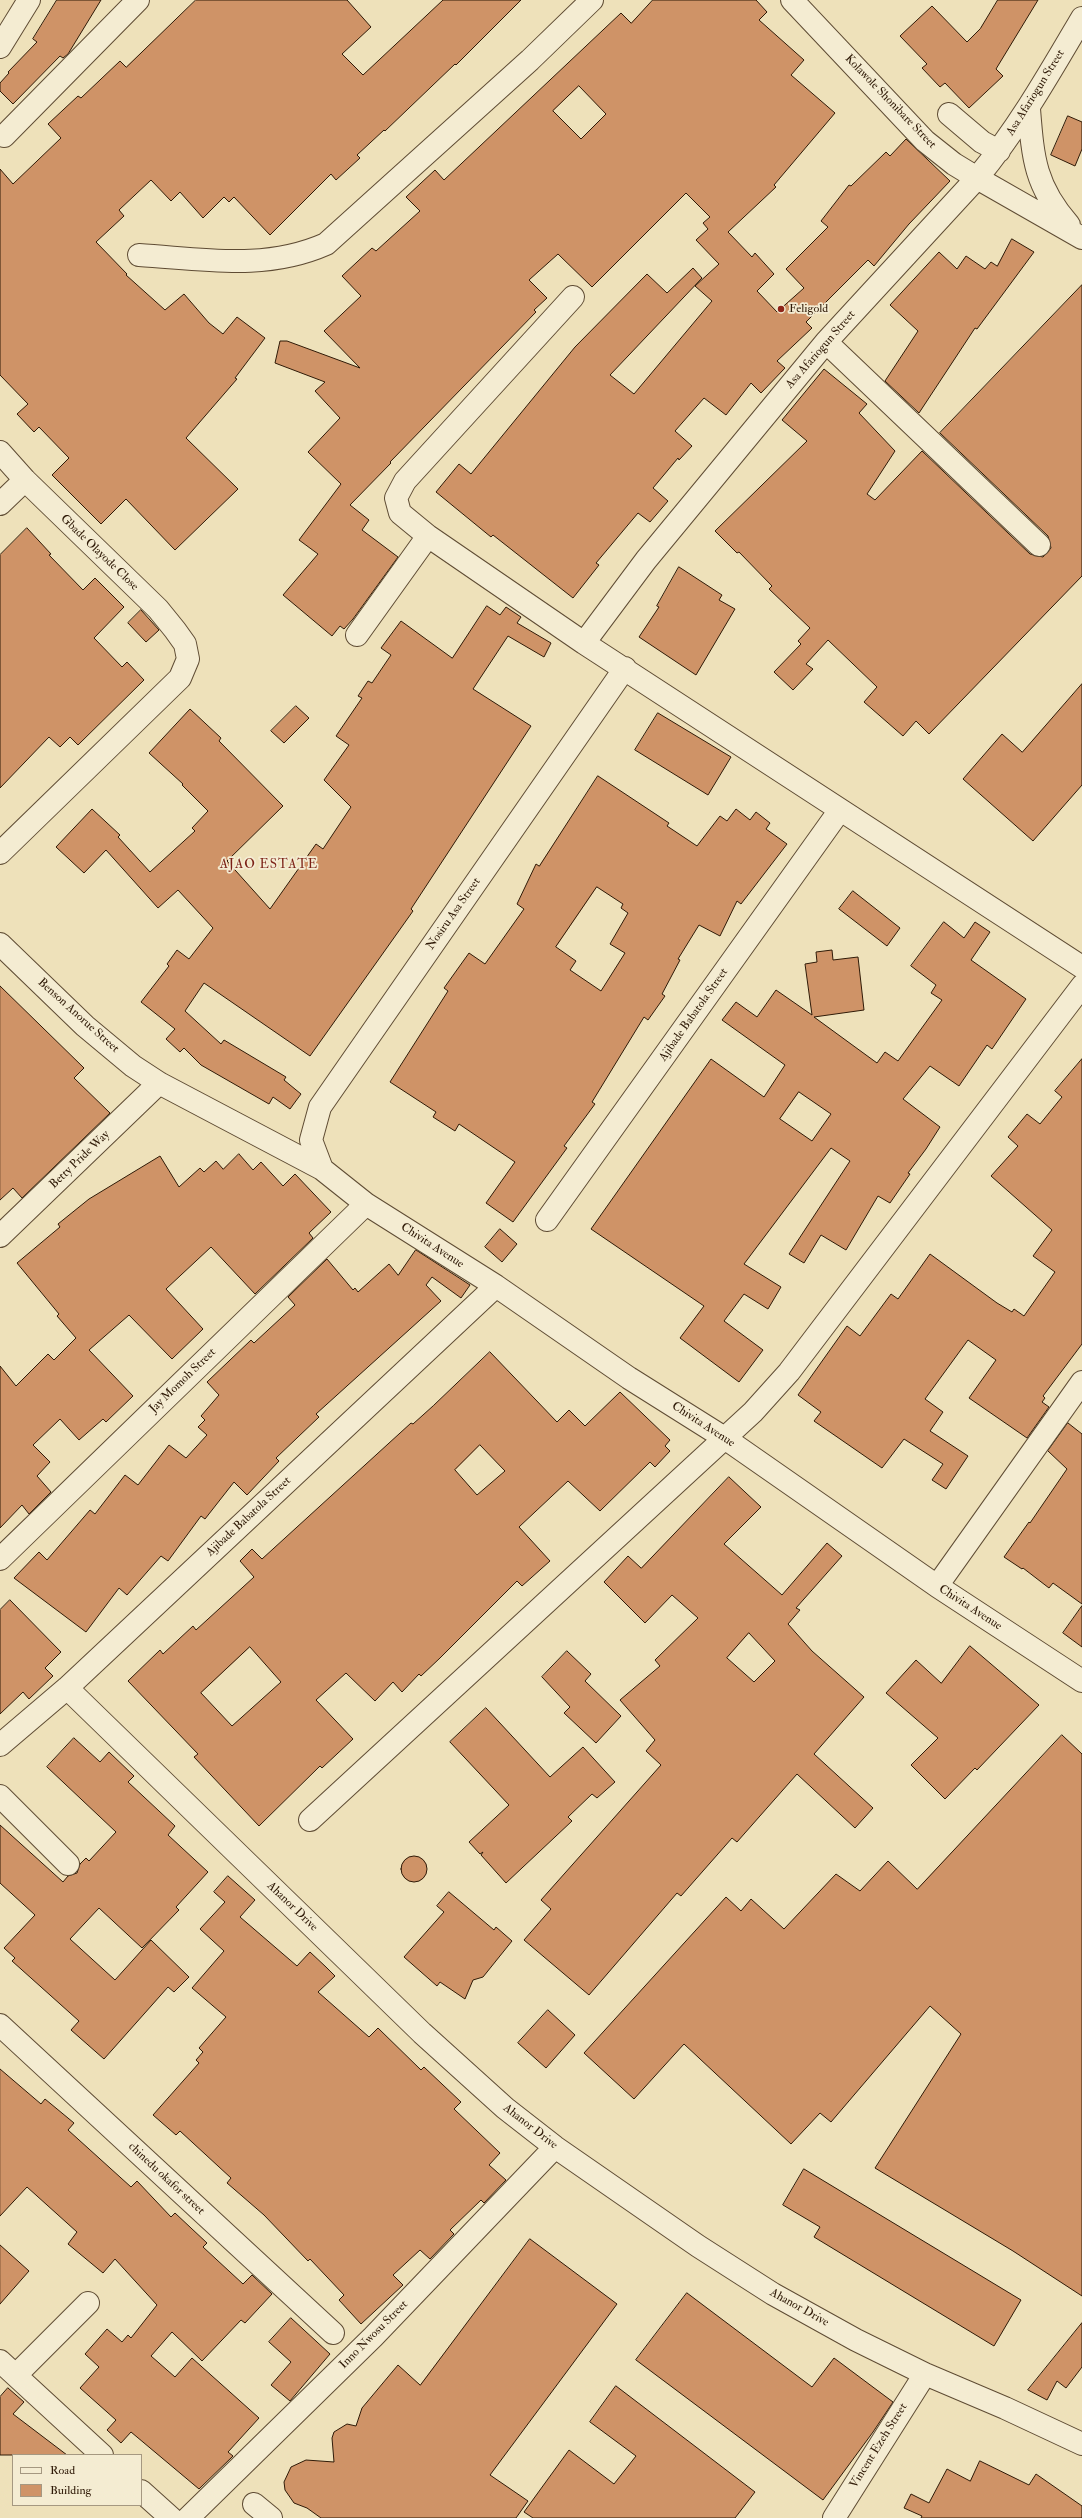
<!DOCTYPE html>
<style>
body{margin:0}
#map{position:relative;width:1082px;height:2518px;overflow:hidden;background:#eee1ba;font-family:"IM FELL Double Pica",serif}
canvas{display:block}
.legend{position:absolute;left:12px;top:2454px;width:130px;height:52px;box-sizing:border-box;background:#f4ecd2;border:1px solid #a59881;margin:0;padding:5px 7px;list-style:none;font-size:12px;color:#2f1a07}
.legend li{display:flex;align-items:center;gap:8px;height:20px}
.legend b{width:20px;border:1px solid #a59881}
</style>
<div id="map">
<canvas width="1082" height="2518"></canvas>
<ul class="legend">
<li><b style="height:5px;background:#f4ecd2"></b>Road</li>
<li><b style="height:11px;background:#cf9367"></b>Building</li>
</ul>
</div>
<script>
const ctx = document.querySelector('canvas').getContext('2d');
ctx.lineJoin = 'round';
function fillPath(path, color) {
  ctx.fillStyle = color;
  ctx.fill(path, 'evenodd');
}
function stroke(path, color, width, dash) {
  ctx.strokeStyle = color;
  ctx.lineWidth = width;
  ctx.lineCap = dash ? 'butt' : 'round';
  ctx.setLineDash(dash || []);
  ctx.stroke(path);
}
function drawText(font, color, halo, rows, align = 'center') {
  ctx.font = font + ' "IM FELL Double Pica",serif';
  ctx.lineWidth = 3.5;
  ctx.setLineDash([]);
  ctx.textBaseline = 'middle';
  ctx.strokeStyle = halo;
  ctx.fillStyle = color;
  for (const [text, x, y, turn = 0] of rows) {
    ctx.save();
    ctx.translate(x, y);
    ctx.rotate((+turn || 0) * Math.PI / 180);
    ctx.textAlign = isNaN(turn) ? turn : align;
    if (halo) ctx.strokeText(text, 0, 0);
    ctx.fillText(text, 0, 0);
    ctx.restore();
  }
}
const building = new Path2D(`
 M57,0h44l-33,54 -5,4 -3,-2 -47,48 -13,-13v-8l9,-10 -1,-1 29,-30 -4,-3z
 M196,0h151l24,27 -29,27 21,21 80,-75h78l-65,65 -1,-1 -70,67 -1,-1 -27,25 3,3 -24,22 -5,-6 -61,61 -36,-38 -5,5 -5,-5 -21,21 -23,-26 -9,9 -20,-21 -32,30 5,6 -28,26 31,32 -1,1 39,35 19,-16 25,29 14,11 14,-17 28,21 -30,40 2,1 -51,59 52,51 -63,61 -49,-51 -25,25 -49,-49 17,-17 -30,-31 -5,5 -17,-18 11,-10 -28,-29v-206l13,15 48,-46 -13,-14 30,-28 3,2 39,-37 6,6z
 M653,0h103l11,12 -8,8 45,40 -13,15 44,38 -61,72 2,2 -48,45 24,25 3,-4 19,21 -17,17 20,21 27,-24 -18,-19 42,-42 -7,-6 28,-36 2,1 35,-34 4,4 16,-17 44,42 -41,43 -35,42 -6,-6 -62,62 6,6 -35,33 8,7 -24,25 -10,-10 -25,32 -22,-17 -29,33 17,15 -13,14 -1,-2 -25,30 15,13 -18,21 -12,-9 -42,50 3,2 -26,33 -80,-63 -2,2 -55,-45 23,-28 12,10 104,-127 72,-73 20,19 26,-25 9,10 -92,97 24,19 78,-93 -17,-15 24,-22 -23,-24 12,-11 -5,-6 7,-6 -24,-24 -94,94 -34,-33 -29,26 18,18 -13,12 2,2 -146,150 1,1 -41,42 19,15 -7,10 36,27 -45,62 -9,10 -4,-3 -8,10 -49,-41 35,-41 -19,-14 42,-56 -33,-32 32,-34 -25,-27 10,-9 -50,-19 5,-22h7l73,27 -36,-37 37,-35 -19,-20 30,-28 4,3 44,-40 -14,-14 29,-27 9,10 177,-167 10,10zM579,86l27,28 -25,25 -28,-28z
 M998,0h40l-42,69 7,7 -34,32 -24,-25 -5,4 -18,-19 5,-4 -27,-28 32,-30 35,36 13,-13z
 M1068,116l14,6v27l-7,17 -24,-11z
 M1012,239l22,13 -57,77 -2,-1 -56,85 -34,-32 33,-50 -28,-26 49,-53 18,17 9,-13 19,13 6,-7 6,4z
 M1082,285v291l-153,158 -13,-13 -13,15 -39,-34 13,-15 -49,-47 -22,24 7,5 -20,21 -19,-18 27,-28 -3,-3 12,-13 -41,-39 3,-3 -33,-34 -2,1 -22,-22 92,-90 -25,-21 42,-51 43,35 -8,9 36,38 -28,43 8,6 47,-49 108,103 13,3 8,-9 -3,-12 -108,-103z
 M27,528l24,26 -2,1 34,35 12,-12 29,29 -30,31 28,29 5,-5 17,18 -66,65 -8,-8 -10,10 -11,-10 -49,51v-233z
 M679,567l43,28 -3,5 16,9 -39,66 -57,-38 20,-30 -2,-1z
 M487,606l13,9 6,-8 15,10 -4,6 34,20 -7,14 -36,-21 -35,53 58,37 -120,183 2,2 -103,145 -106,-73 -19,28 36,33 3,-4 62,37 -2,3 17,14 -11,15 -17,-12 -4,7 -68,-39 -17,-17 -4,4 -14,-13 9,-10 -34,-27 28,-36 -2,-2 10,-14 12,9 24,-31 -35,-38 -20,18 -52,-58 -22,23 -28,-26 36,-38 28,26 -2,2 32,35 45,-41 -3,-3 16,-17 -26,-26 1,-1 -34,-31 41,-44 31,29 -2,3 64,65 -56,55 43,48 46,-65 7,5 28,-42 -27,-27 25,-35 -13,-9 26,-38 -4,-2 10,-15 4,2 19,-28 -10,-7 20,-27 51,37z
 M141,610l18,20 -13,12 -18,-19z
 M1082,684v101l-49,56 -70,-62 39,-45 20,18z
 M296,706l13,12 -25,25 -13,-12z
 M658,713l73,44 -23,38 -73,-45z
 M598,776l71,47 -2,3 30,20 23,-30 7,5 9,-12 14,11 6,-8 14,11 -4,6 21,15 -46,60 -4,-3 -17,35 -21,-11 -21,34 2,1 -18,34 3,2 -17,24 -4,-3 -52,85 3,2 -31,42 3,2 -54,74 -27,-19 29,-41 -56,-38 -4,7 -22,-14 3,-5 -46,-30 58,-91 -4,-3 25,-35 16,11 39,-55 -7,-5 19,-40 3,2zM597,887l26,17 -2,4 7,5 -18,31 15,9 -24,38 -31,-21 6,-9 -20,-14z
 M853,891l47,37 -13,18 -48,-37z
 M944,922l20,16 11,-16 15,10 -19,28 55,39 -34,50 -5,-4 -28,41 -29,-20 -27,33 37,28 -14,22 -18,24 2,1 -20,29 -12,-7 -32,54 -25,-15 -17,28 -15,-9 61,-93 -19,-13 -87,116 37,23 -13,22 -24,-15 -20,27 39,29 -24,32 -59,-44 24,-32 -113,-77 120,-170 53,38 21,-32 -63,-45 14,-18 21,15 19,-27 36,25 -7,-51 12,-2 -1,-10 16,-2 1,10 25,-3 6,53 -50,7 63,46 8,-11 13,9 44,-61 -11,-7 5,-8 -25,-19zM799,1092l32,22 -19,27 -32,-22z
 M0,986l84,82 -10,10 36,35 -88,85 -9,-10 -13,12z
 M1082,1059v285l-39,52 2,2 -3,4 7,5 -22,31 -58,-40 27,-38 -28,-20 -43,59 18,13 -13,19 38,25 -22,33 -14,-9 11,-16 -39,-25 -22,29 -68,-47 7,-9 -23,-17 49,-69 13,10 31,-42 7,5 32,-45 67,49 15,9 2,-3 10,7 31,-44 -22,-16 19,-26 -61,-54 27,-30 -10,-9 19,-23 13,10 22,-27 -7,-6z
 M239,1154l14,16 8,-8 22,24 12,-12 36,38 -22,21 4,5 -58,56 -44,-47 -45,42 37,40 -31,30 -43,-44 -40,35 44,46 -27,26 -3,-3 -24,21 -19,-21 -27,26 17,17 -13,14 14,16 -22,22 -7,-9 -22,23v-162l16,20 32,-32 6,6 22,-22 -19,-22 2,-2 -42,-51 43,-36 -2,-3 31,-25 71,-43 19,31 21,-19 4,4 12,-11 7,8z
 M500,1229l17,15 -15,18 -17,-15z
 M416,1250l54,35 -9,13 -29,-21 -6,8 15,16 -125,113 3,3 -43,41 3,3 -32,34 -13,-13 -29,37 -4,-3 -33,45 -7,-5 -34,39 -8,-7 -33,44 -72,-54 25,-26 8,8 43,-50 5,4 30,-39 13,10 31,-40 17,13 21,-23 -9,-8 7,-7 -4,-4 18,-21 -12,-13 44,-42 3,3 41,-38 -7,-8 39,-38 26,31 2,-2 3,4 31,-28 9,11z
 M490,1352l67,70 12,-12 16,16 35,-34 50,48 -5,6 5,5 -15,16 -5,-5 -50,49 -32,-30 -49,46 31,34 -28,25 -5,-5 -77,77 -19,18 -2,-2 -17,18 -9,-10 -18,19 -29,-28 -30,27 37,39 -31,29 -2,-2 -61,60 -65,-69 4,-3 -70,-73 32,-31 3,4 30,-28 3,4 58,-53 -14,-16 12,-12 10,10 149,-136 2,1 20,-18zM480,1445l25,26 -28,24 -22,-25zM250,1647l31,35 -49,44 -31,-33z
 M1068,1423l14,11v170l-29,-21 -4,5 -26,-20 -1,1 -18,-12 25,-35 1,1 37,-54 -19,-18z
 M729,1477l32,30 -37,37 58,51 45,-52 15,13 -46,52 4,2 -12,14 24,27 52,46 -50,57 59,54 -18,20 -58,-54 -60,68 -5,-4 -51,58 -4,-3 -88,102 -65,-55 27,-31 -10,-9 120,-135 -15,-14 9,-11 -35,-40 40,-34 -5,-6 43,-42 -26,-23 -27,28 -41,-41 24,-26 13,12zM749,1633l26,28 -21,21 -27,-24z
 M10,1600l51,52 -16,16 8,8 -24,23 -6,-7 -23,22v-104z
 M1082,1606v41l-19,-14z
 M970,1646l69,59 -62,65 -2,-2 -30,31 -34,-34 27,-27 -52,-45 30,-33 25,23z
 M567,1651l24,23 -6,7 36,35 -25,27 -32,-30 6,-6 -28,-30z
 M486,1708l64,69 33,-30 32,35 -18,16 -5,-4 -24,23 4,4 -66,62 -25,-28 2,-3 -3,2 -11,-12 40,-37 -59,-63z
 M1062,1735l20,19v542l-69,-45 -138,-83 86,-134 -31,-28 -99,116 -11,-9 -29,31 -107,-100 -50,55 -50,-46 142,-156 15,14 10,-12 33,30 52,-55 24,17 28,-30 29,28z
 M74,1738l26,24 9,-10 25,24 -6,6 47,44 -7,9 40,37 -32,35 3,3 -37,38 -43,-40 -29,31 45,41 36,-40 38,37 -15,15 -6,-5 -64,72 -33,-29 8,-9 -67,-60 3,-3 -11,-10 31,-33 -35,-32v-58l63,57 5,-6 9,-3 3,-9 6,-6 3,3 27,-29 -69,-65z
 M401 1869a13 13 0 1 1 26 0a13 13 0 1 1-26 0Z
 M228,1876l27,24 -15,17 57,49 13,-14 16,15 9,9 -17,16 51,45 9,-9 43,42 3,-3 37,35 -7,7 46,44 -11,12 17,15 -22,23 -3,-3 -31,30 4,4 -24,25 -10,-9 -27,25 10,10 -42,39 -22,-24 5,-5 -34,-36 -2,2 -44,-46 -37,-32 4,-5 -51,-47 -4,4 -23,-20 46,-52 -3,-3 7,-8 -4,-4 27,-31 -34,-29 32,-37 -24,-22 25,-27 -11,-10z
 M449,1892l45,38 2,-3 16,14 -29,36 -10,3 -8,19 -25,-17 -3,4 -33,-29 40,-45 -7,-6z
 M548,2010l27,25 -29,33 -28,-25z
 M0,2069l41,35 4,-5 29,24 -6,7 63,57 6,-6 34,36 4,-4 32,30 -4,4 40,37 9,-9 20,19 -27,29 -4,-3 -39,41 -30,-29 -21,24 24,21 17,-19 67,60 -31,34 5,4 -34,33 -68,-57 -10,11 -14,-13 9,-10 -36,-32 19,-21 -14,-13 22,-25 15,13 6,-7 3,3 26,-33 -42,-46 -12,14 -35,-29 9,-12 -50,-45 -27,29z
 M804,2169l217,131 -27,46 -180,-109 6,-10 -37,-22z
 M530,2239l87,65 -127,171 38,26 -12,17h-195l-14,-10 -13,-5 -9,-13 -1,-8 7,-15 15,-7 28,2 -2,-24 2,-6 13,-8 9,2 6,-18 36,-43 22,20z
 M0,2245l29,26 -29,33z
 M687,2293l125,94 22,-29 59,44 -20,30 -50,68 -187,-140z
 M291,2318l39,36 -40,47 -19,-16 20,-23 -22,-20z
 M1082,2323v44l-16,21 -9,-7 -10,19 -19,-10z
 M616,2386l139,106 -20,26h-202l-9,-6 45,-62 45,34 22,-28 -46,-34z
 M8,2388l16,14 -11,12 54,41h-67v-58z
 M980,2461l49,24 7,-11 46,32v12h-161l1,-2 -18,-8 7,-14 18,9 18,-34 23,12z`);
const minor = new Path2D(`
 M792,0l133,141 29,23 23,14 105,60
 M1082,18c-33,56 -63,109 -105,160l-151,164 -180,218 -62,83 498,324
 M0,47l29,-47
 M1029,109c4,50 6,77 40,116
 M949,114l33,28 17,9
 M4,136l134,-136
 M139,255c65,4 126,16 187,-11l204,-184 62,-60
 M573,297l-168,184 -9,17 4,15 28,23 156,107
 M826,342l213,203
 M0,452l25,28 133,129 17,21 10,14 3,15 -8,19 -180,175
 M0,504l25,-24
 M357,635l71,-99
 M0,944l85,82 48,40 26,17 163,86 44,35 130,82 133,92 97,61 211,147 145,95
 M322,1169l-11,-29 9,-33 305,-439
 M547,1220l293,-410
 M0,1236l159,-153
 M0,1559l366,-355
 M937,1586l145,-204
 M67,1688l355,345 83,75 50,39 143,99 75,48 83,46 69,34 80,34 77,36
 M0,1745l67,-57 429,-402
 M0,1796l68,68
 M310,1820l443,-408 36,-40 293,-386
 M0,2025l333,308
 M0,2361l102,94
 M16,2375l72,-72
 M141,2491l30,27
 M254,2504l17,14
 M188,2518l185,-181 182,-190
 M834,2518l91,-144`);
const markers = [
 [781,309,4,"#8f2418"]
];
const streetNames = [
 ["Asa Afariogun Street",1036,93,-58],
 ["Kolawole Shonibare Street",890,102,46],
 ["Asa Afariogun Street",821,350,-49],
 ["Gbade Olayode Close",99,553,44],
 ["Nosiru Asa Street",454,914,-55],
 ["Ajibade Babatola Street",694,1015,-55],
 ["Benson Anorue Street",78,1016,42],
 ["Betty Pride Way",80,1160,-44],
 ["Chivita Avenue",432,1246,33],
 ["Jay Momoh Street",183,1381,-44],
 ["Chivita Avenue",703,1425,33],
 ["Ajibade Babatola Street",249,1517,-43],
 ["Chivita Avenue",970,1608,33],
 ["Ahanor Drive",292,1907,44],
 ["Ahanor Drive",530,2127,38],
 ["chinedu okafor street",166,2179,43],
 ["Ahanor Drive",799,2308,29],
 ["Inno Nwosu Street",374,2335,-45],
 ["Vincent Ezeh Street",879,2446,-58]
];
const poiNames = [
 ["Feligold",789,309]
];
const neighbourhoodNames = [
 ["AJAO ESTATE",269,865]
];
fillPath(building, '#cf9367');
stroke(building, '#2f1a07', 1);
stroke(minor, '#5f4c34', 24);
stroke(minor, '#f4ecd2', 22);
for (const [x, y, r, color] of markers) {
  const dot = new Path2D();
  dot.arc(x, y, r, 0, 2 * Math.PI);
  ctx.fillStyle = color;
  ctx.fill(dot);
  stroke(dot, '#f4ecd2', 1.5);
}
drawText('12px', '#2f1a07', '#f4ecd2', streetNames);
drawText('12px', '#2f1a07', '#f4ecd2', poiNames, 'left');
ctx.letterSpacing = '1px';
drawText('13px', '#7a1f14', '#f4ecd2', neighbourhoodNames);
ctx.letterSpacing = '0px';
</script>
